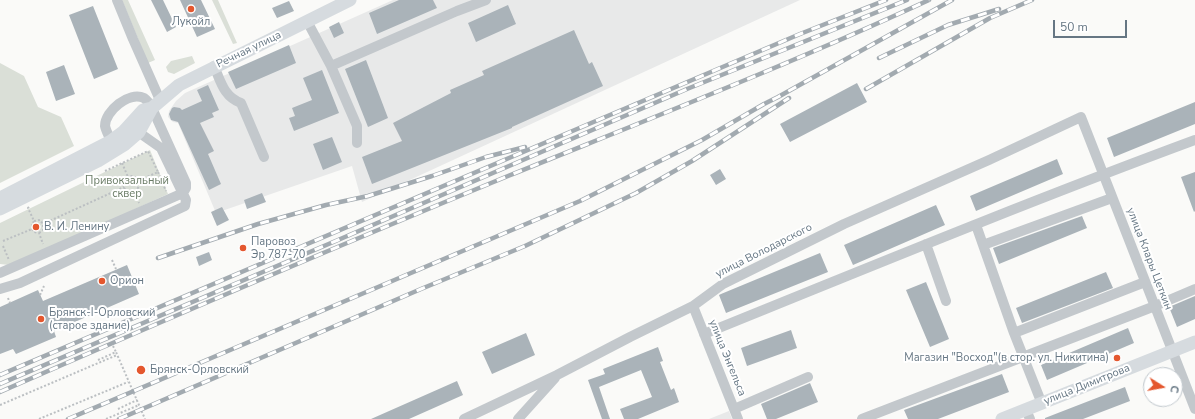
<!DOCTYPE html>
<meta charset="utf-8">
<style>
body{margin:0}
#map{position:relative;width:1195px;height:419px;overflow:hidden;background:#fafaf8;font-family:"Nunito Sans",sans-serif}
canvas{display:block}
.north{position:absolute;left:1143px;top:367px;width:40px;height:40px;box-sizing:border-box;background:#fff;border:1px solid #c1c8cd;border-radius:50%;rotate:101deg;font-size:11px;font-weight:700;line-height:16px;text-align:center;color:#657683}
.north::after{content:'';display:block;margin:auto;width:14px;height:18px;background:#e4572e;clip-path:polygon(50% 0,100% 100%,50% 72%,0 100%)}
.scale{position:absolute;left:1053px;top:20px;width:74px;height:18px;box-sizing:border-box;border:2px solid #657683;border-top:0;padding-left:5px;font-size:12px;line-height:14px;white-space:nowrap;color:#657683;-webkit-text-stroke:3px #fff;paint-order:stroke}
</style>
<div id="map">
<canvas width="1195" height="419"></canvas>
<div class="north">С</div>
<div class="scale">50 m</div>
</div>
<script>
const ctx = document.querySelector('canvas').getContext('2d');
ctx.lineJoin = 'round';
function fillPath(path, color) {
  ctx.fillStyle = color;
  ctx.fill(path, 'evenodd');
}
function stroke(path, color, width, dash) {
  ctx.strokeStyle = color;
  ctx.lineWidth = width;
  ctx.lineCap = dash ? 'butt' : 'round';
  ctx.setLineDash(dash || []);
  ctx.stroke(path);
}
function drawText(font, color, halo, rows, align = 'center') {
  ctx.font = font + ' "Nunito Sans",sans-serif';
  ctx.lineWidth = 4;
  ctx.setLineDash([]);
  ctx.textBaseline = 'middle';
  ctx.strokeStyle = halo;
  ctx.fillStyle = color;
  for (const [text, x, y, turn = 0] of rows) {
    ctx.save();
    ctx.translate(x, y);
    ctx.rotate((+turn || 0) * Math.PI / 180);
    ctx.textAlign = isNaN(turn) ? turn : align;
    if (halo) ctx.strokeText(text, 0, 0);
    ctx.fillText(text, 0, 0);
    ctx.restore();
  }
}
const built = new Path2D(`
 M393,0h407l-438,202 -10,-36 -136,47 -38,-90 -5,-1 -5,-5 1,-6 7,-10 9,-8z
 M729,411l3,8h-23z`);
const green = new Path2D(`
 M122,0h6l27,60 -7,3z
 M212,0h6l19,43 -4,1z
 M192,56l3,7 -21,11 -6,-2 -2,-5 5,-6z
 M0,63l24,13 14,31 23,10 13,29 -74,37z
 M150,150l18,44 -103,47 -56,24 -9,-1v-41z`);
const building = new Path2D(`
 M151,0h12l13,27 -9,5z
 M180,0h21l14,29 -18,8z
 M399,0h34l4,8 -60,26 -8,-21z
 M289,1l5,10 -17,7 -5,-10z
 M508,5l8,19 -40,18 -8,-19z
 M93,6l25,63 -24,10 -25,-64z
 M339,22l5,11 -10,5 -5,-11z
 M574,30l15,34 3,-2 11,24 -91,41v1l-140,56 -10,-27 40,-16 -9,-18 58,-30 -1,-3 34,-15 -2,-4z
 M289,45l7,18 -60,26 -8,-17z
 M366,60l22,58 -20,9 -23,-58z
 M64,65l11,29 -19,7 -10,-29z
 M322,70l17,43 -45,18 -5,-13 6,-2 -3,-8 20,-8 -9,-22z
 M857,83l10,19 -77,40 -10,-18z
 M208,85l11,25 -7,3 2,4 -14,6 14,28 -6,3 13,30 -12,6 -31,-68 -7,-2 -2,-6 3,-6 2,-1 6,1 2,2 20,-9 -5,-11z
 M1195,102v22l-81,33 -7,-19z
 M332,137l10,25 -19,8 -10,-26z
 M1057,159l6,15 -87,37 -6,-15z
 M720,169l6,10 -10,6 -6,-10z
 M1195,172v39l-1,1 -13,-35z
 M262,193l4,9 -19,7 -3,-9z
 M936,205l9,20 -92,40 -9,-20z
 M222,207l7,13 -12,6 -6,-14z
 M1082,216l5,12 -88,36 -6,-16z
 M209,252l3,8 -13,6 -3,-9z
 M820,253l8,19 -102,41 -7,-18 2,-1z
 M127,265l12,29 -85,37 2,6 -40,17 -3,-5 -13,5v-47l38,-17 5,11z
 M1106,272l7,16 -91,35 -6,-15z
 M926,282l23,57 -19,8 -24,-57z
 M1195,296v23l-18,8 -8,-20z
 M1128,328l6,15 -87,37 -6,-15z
 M791,330l6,18 -50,18 -6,-18z
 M526,333l9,22 -43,19 -10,-22z
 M658,347l5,14 -3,1 11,28 3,-2 5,14 -41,17h-14l-4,-10 32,-12 -11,-27 -42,17 11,32h-8l-14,-39 17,-6 -2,-5z
 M1002,374l7,18 -71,27h-30l-4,-9z
 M457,381l6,14 -54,24h-38z
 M810,383l8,19 -42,17h-9l-6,-15z
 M1125,387l5,14 -47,18h-38v-1z`);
const path = new Path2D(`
 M122,163l6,14
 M105,171l43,-20 10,21 -20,9
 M158,172l8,19
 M123 184a8 8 0 1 1 16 0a8 8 0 1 1-16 0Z
 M134,191l5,12
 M29,207l-1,1 6,13 -2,4v4
 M34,221l6,-1 3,4v6l-4,3
 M43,224l81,-37
 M32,229l2,3 5,1 4,11
 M3,241l29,-12
 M3,246l6,14
 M112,260l4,9
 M40,295l4,-9
 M8,298l2,5
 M113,346l3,6
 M98,360l18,-8 29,67
 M0,405l117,-50
 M118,409l19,-9
 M39,419l89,-37
 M106,419l33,-14`);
const minor = new Path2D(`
 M117,0l16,39 27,61
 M307,21l24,45 126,-55 29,-11
 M214,66c7,16 10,31 27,37l23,54
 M331,66l26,60v17
 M976,225l38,108 28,71
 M926,244l20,57
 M983,245l129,-47
 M0,273l183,-80 3,-5v-5l-34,-75c-2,-4 -4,-7 -8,-10 -15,-7 -39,13 -39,28 1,5 4,10 6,15
 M0,289l20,-6 165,-77 1,-6 -25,-52 -27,-19
 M693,306l45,113
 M1014,333l131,-51
 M704,334c163,-66 326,-133 491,-194
 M734,409l74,-32
 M1026,410l4,9
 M464,419l93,-44 73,-38 63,-31 30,-22 121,-60 145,-64 92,-43 114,292
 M518,419l37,-41
 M862,419l293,-113 40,-17`);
const major = new Path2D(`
 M0,198l111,-57 12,-9 20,-22 9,-2
 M0,209l98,-48 26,-16 15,-13 13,-24 27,-23 171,-85
 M1002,419l193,-77`);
const rail = new Path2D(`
 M879,58l69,-33 51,-16
 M866,89l124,-71 42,-18
 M158,258l100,-34 68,-19 42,-9 64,-20 54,-19 39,-10
 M0,375l800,-341 86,-34
 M0,384l338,-144 349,-151 220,-89
 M0,392c169,-74 338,-146 508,-216 141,-57 283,-112 421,-176
 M68,419l512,-218 122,-61 62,-36 14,-7 174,-97
 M119,419l302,-130 104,-43 111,-53 56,-32 97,-63`);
const markers = [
 [191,9,4,"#e4572e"],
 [36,227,4,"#e4572e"],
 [243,248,4,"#e4572e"],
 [102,281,4,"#e4572e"],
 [41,319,4,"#e4572e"],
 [1117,358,4,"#e4572e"],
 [141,370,5,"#e4572e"]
];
const poiNames = [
 ["Лукойл",191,22,"center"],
 ["В. И. Ленину",44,227],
 ["Паровоз",251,242],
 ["Эр 787-70",251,255],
 ["Орион",110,281],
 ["Брянск-I-Орловский",49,313],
 ["(старое здание)",49,326],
 ["Магазин \"Восход\"(в стор. ул. Никитина)",1109,358,"right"],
 ["Брянск-Орловский",150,370]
];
const streetNames = [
 ["Речная улица",249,50,-26],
 ["улица Володарского",764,251,-27],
 ["улица Клары Цеткин",1149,259,69],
 ["улица Энгельса",727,358,68],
 ["улица Димитрова",1087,385,-22]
];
const parkNames = [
 ["Привокзальный",127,181],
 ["сквер",127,194]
];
fillPath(built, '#e8e9e9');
fillPath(green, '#dadfd7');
fillPath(building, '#aab3b9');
stroke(path, '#bbbfc2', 2, [2, 2]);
stroke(minor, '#c3c8cc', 10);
stroke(major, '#d6dbdf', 13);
stroke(rail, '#a2aab0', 4.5);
stroke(rail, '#fff', 3, [9]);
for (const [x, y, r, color] of markers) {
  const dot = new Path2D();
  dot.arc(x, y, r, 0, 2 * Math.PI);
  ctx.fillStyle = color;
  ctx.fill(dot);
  stroke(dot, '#fff', 1.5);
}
drawText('11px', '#657683', '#fff', poiNames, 'left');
drawText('11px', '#657683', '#fff', streetNames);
drawText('11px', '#687a64', '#fff', parkNames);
</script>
